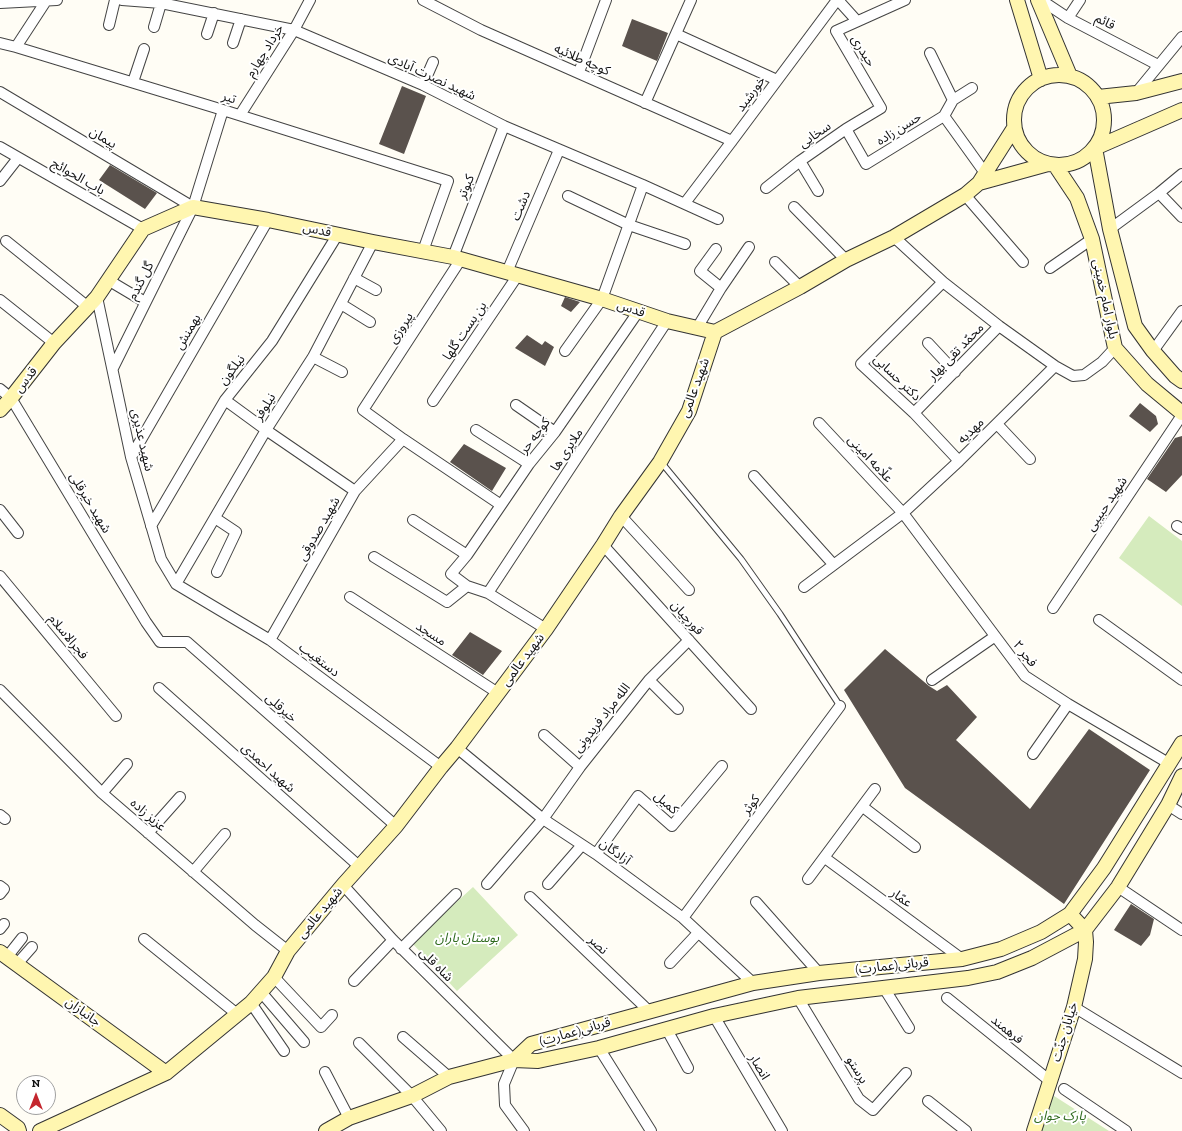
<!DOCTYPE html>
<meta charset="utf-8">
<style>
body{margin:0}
#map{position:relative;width:1182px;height:1131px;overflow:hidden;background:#fffdf5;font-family:"Zilla Slab",serif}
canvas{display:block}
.north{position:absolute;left:16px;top:1075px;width:40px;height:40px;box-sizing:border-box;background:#fff;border:1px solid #a0a0a0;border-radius:50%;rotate:0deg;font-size:11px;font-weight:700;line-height:16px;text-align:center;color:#111}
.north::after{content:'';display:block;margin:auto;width:14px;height:18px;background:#c4262e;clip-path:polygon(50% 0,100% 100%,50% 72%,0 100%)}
</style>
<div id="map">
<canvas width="1182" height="1131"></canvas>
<div class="north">N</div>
</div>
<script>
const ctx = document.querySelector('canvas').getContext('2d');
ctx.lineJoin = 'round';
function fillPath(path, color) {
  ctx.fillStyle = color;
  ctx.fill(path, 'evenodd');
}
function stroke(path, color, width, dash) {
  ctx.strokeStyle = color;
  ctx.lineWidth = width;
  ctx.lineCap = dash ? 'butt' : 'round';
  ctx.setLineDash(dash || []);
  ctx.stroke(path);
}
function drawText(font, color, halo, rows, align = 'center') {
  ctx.font = font + ' "Zilla Slab","Noto Sans Arabic",serif';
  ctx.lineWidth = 4;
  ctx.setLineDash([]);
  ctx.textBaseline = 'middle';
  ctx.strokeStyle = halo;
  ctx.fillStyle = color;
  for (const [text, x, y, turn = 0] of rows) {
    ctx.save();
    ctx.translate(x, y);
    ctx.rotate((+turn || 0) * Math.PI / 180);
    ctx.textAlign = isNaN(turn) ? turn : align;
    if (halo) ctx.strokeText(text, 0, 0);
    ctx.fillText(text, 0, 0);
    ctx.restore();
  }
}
const green = new Path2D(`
 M1149,516l33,25v65l-63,-48z
 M473,887l45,48 -61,56 -45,-48z
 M1051,1094l58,37h-68z`);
const building = new Path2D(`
 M632,19l36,14 -11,28 -35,-15z
 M402,86l24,10 -22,58 -25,-10z
 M110,165l47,28 -12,16 -46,-29z
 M565,297l15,5 -9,10 -10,-6z
 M527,335l15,10 3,-4 9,6 -9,19 -30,-18z
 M1140,403l16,13 2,8 -8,8 -21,-16z
 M1182,436v39l-16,17 -19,-13 28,-41z
 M464,444l42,24 -14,23 -42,-29z
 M470,632l32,19 -19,24 -31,-20z
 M885,649l44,37 8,5 10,-6 30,32 -21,23 74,69 59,-80 61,41 -86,134 -159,-116 -61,-98z
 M1131,904l23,15 -4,16 -9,11 -27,-16z`);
const lane = new Path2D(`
 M661,462l80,97 39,55 60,92`);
const street = new Path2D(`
 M122,0l39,3 133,27 129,55 81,41 139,59 75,34
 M423,0l58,30 251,111
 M838,0l19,21
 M1041,0l27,18 90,47
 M0,3l57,-3
 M1068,18l12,-18
 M109,25l6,-25
 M154,27l8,-27
 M207,34l7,-21
 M676,34l101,46
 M0,43l16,4 207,63 225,71 -25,70
 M233,43l8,-24
 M16,47l30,-46
 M930,53l23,47
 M579,72l27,-72
 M133,82l11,-33
 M423,85l10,-23
 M0,92l193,115
 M1136,93l46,-56
 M645,103l46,-103
 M240,115l54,-85 16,-30
 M944,116l41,57
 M846,129l20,35 78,-48 9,-16 19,-12
 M0,147l143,82
 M800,161l18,30
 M0,181l18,-23
 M766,188l34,-27 46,-32 35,-21 -45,-77 69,-31
 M1159,193l23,24
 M965,195l58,67
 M568,196l61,29 56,19
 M685,203l47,-62 105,-141
 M794,207l52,53
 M1110,229l49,-36 23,-19
 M894,237l49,45 56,44 56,40 18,10 11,-1 18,-13 13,-14
 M6,241l82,66
 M716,249l-16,22 21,17
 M453,257l51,-131
 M461,259l-98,151 40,29 98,66
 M775,262l25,25
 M1050,268l42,-29
 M507,272l52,-122
 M354,278l22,12
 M108,280l37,22
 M943,282l-82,82 53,49 45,48
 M97,297l34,160 30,102 15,25 94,56 171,127
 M0,300l54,43
 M341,304l29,18
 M697,328l24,-40 28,-41
 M928,343l27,29
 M565,351l37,-52 41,-114
 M1153,351l29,-40
 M313,357l29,15
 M113,368l80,-161 30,-97
 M0,389l11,9 135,224 14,20h27l209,184
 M225,400l41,30 89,61
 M433,401l85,-126
 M516,405l39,27
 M914,413l85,-87
 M819,423l84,90 122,163 43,28 102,60
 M997,424l33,35
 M476,430l53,34
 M131,457l137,-237
 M754,476l79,88
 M0,510l18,23
 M621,516l68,74
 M215,518l21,14 -19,40
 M413,520l54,35
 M151,526l74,-126 47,-59 66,-107
 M1177,526l5,3
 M603,545l148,164
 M374,557l73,45 20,-16
 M0,576l116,140
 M176,584l90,-154 47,-73 60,-115
 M804,587l99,-74 56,-52 96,-95
 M488,593l179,-272
 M350,597l148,96
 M1053,608l129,-193
 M1099,620l83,60
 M546,629l-58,-36 -21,-7 -16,-12 16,-19 62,-91 26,-32 83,-120
 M270,640l85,-149 48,-52
 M649,680l29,29
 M932,680l62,-43
 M159,688l201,179
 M0,690l102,103 153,132 33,26
 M544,735l36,32
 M457,748l86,71 53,35 87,64 70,65
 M1033,754l35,-50
 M102,793l25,-29
 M1168,805l14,9
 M863,807l52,40
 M0,815l5,4
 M148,833l32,-36
 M596,854l42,-58 34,30 50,-60
 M825,858l137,101
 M193,872l32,-38
 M808,879l67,-90
 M487,884l56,-65 37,-52 69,-87 40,-40
 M548,884l34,-39
 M343,885l50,55 121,120 -10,24 1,21 19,26
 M0,886l4,3 -4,5
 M1118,887l64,43
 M530,897l119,114
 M756,902l63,71
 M683,918l157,-212
 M0,929l4,-5
 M144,939l93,75
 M401,949l55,-55
 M7,957l15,-19
 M670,963l28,-30
 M17,964l15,-17
 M274,977l47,50 11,-12
 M354,981l39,-41
 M884,988l25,40
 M261,992l43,50
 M798,998l61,101 14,11 33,-37
 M947,998l103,83
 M251,1003l33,48
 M1074,1007l108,66
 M714,1016l68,115
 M666,1028l22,40
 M403,1037l46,40
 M359,1043l53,53 29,35
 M599,1048l52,83
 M325,1072l24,46
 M1064,1089l62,42
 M928,1101l38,30`);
const secondary = new Path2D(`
 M1017,0l24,79
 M1038,0l32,76
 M1014 120a45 45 0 1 1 90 0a45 45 0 1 1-90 0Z
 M1098,97l38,-4 46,-12
 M1182,110l-87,38 15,81 25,97 18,25 22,25 7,5
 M1014,128l-35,55 69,-19
 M1055,165l22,33 15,41 23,109 32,36 35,29
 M0,410l11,-12 43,-55 43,-46 46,-68 50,-22 75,13 105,22 80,15 149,42 65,22 48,11
 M0,952l166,121
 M514,1060l17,-16 222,-61 66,-10 143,-14 39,-10 40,-17 29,-18 34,-46 78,-125
 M0,1115l18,13 1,3
 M40,1131l126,-58 85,-70 23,-26 14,-26 55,-66 53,-59 45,-59 16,-19 89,-119 57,-84 18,-29 39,-54 29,-51 26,-79 85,-45 46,-27 48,-23 71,-42 14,-12
 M326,1131l23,-13 63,-22 37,-19 65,-17 24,1 61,-13 115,-32 84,-18 170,-20 29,-6 35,-14 53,-28 33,-43 50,-82 14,-29
 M1034,1131l40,-124 11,-48 1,-17 -1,-12 -15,-16`);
const streetNames = [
 ["قائم",1105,22,27],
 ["خرداد چهارم",265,51,-58],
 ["حیدری",863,51,59],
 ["کوچه طلائیه",582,60,24],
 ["شهید نصرت آبادی",432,77,25],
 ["خورشید",751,94,-54],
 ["تیر",229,98,17],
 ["حسن زاده",899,129,-32],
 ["سخایی",815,135,-35],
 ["پیمان",103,138,31],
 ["باب الحوائج",78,177,30],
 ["کبوتر",466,187,-68],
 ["دشت",521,206,-67],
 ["قدس",317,230,12],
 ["گل گندم",141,281,-63],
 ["بلوار امام خمینی",1105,299,78],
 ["قدس",631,309,19],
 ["پیروزی",401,328,-57],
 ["بن بست گلها",465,331,-56],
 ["بهمنش",188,332,-60],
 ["محمّد تقی بهار",956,352,-46],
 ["نیلگون",232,370,-52],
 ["دکتر حسابی",897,378,44],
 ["قدس",26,380,-52],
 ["شهید عالمی",695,388,-70],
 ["نیلوفر",265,407,-58],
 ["مهدیه",971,431,-44],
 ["کوچه حر",535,436,-52],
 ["شهید عذیری",142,440,77],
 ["ملایری ها",567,450,-57],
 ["علّامه امینی",870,459,47],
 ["شهید خیرقلی",90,503,59],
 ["شهید حبیبی",1107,504,-56],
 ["شهید صدوقی",319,529,-60],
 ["قورچیان",687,618,48],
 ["مسجد",431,634,33],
 ["فجرالاسلام",68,637,50],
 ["فجر ۲",1025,654,51],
 ["دستغیب",319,660,37],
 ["شهید عالمی",523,660,-53],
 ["خیرقلی",281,708,41],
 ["الله مراد فریدونی",602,718,-52],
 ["شهید احمدی",268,768,42],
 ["کمیل",666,803,41],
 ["کوثر",751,805,-53],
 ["عزیز زاده",148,815,41],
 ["آزادگان",615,852,36],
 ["عمّار",901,898,36],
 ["شهید عالمی",320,913,-50],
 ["نصر",598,945,44],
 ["شاه قلی",436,965,45],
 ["(عمارت)قربانی",892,966,-6],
 ["جانبازان",83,1012,36],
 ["فرهمند",1007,1030,39],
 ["(عمارت)قربانی",575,1032,-16],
 ["خیابان جنّت",1065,1032,-73],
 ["انصار",759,1067,59],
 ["پرستو",857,1070,59]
];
const parkNames = [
 ["بوستان باران",467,938],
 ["پارک جوان",1060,1116]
];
fillPath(green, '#d5ebbd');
fillPath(building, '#5a524d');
stroke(lane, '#444', 7);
stroke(street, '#444', 12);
stroke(secondary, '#333', 16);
stroke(lane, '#fff', 5);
stroke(street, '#fff', 10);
stroke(secondary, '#fff6b0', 14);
drawText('13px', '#111', '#fff', streetNames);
drawText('italic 13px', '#2f6b1f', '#fff', parkNames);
</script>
